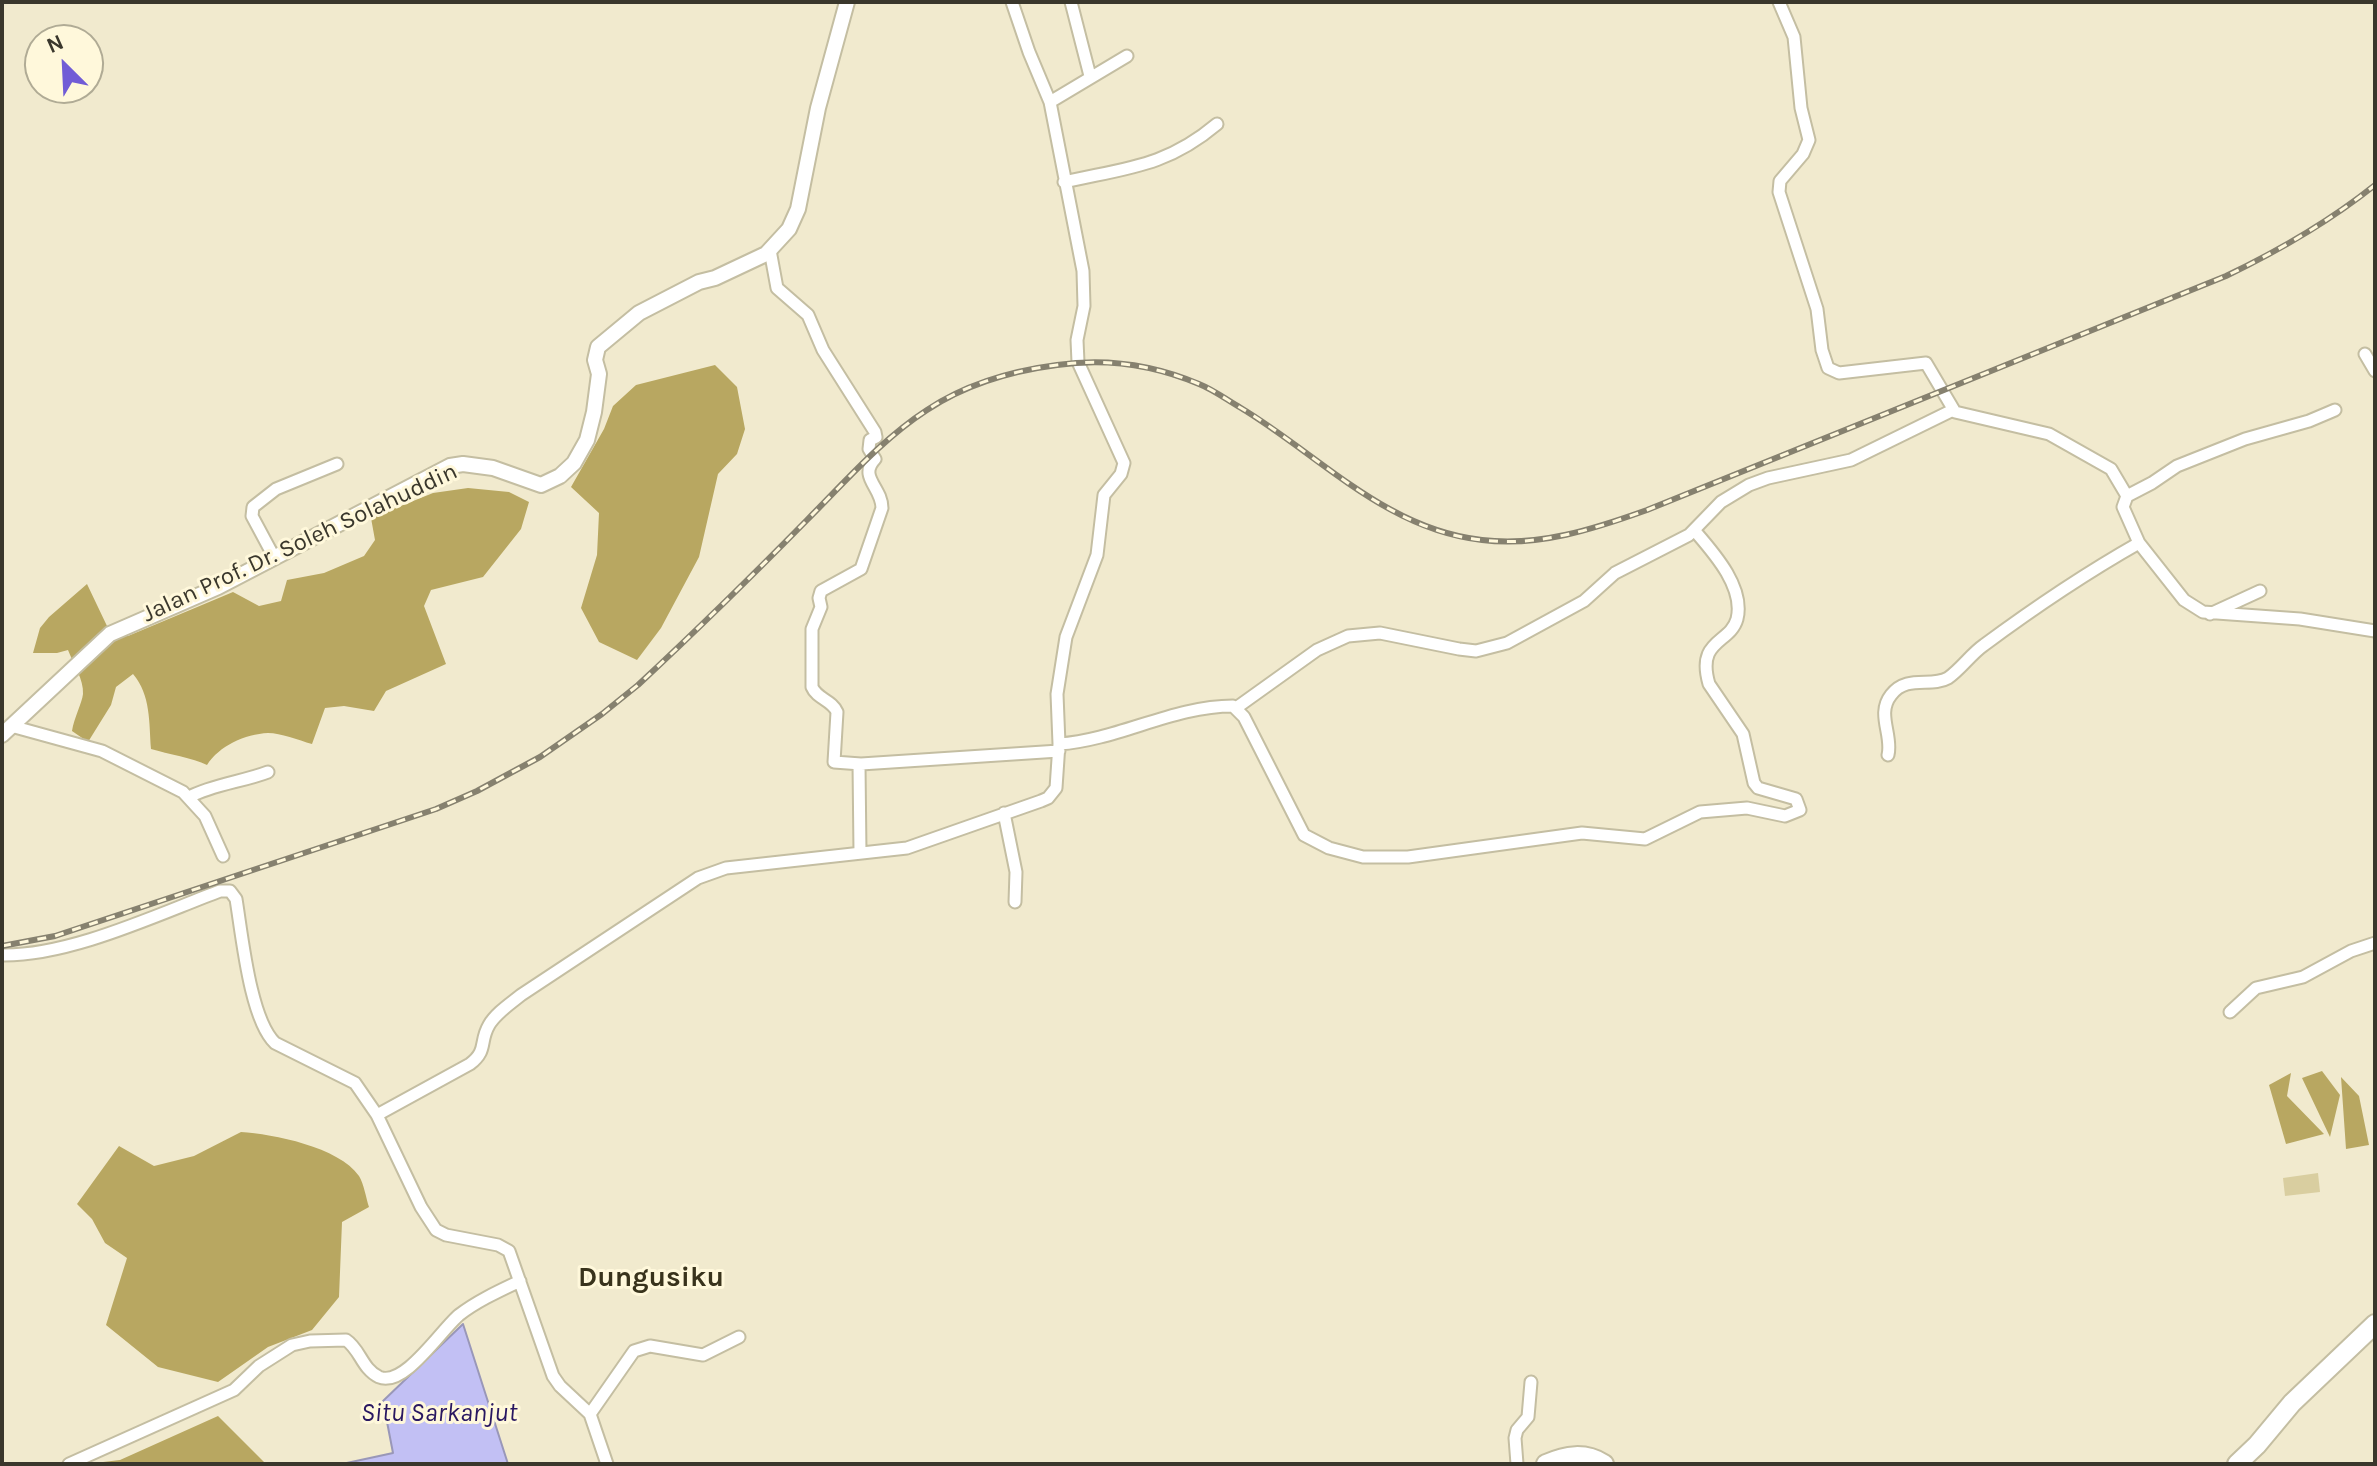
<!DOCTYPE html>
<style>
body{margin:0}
#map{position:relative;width:2377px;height:1466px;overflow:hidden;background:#f1eace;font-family:Karla,sans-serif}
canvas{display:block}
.frame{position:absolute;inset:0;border:4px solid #3a372c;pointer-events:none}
.north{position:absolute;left:24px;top:24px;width:80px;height:80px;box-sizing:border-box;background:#fff8db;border:2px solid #b0ab95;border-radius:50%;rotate:336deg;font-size:22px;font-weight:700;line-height:32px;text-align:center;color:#3a372c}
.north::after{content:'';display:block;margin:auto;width:28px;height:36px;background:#715cd6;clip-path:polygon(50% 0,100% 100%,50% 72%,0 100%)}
</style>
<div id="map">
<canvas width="2377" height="1466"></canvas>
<div class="frame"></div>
<div class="north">N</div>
</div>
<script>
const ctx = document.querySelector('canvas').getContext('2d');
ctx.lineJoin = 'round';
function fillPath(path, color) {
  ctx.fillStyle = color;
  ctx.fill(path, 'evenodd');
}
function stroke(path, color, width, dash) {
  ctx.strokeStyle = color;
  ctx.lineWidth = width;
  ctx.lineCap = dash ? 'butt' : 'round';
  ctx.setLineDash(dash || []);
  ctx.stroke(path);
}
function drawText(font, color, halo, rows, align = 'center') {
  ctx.font = font + ' Karla,sans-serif';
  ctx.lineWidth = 6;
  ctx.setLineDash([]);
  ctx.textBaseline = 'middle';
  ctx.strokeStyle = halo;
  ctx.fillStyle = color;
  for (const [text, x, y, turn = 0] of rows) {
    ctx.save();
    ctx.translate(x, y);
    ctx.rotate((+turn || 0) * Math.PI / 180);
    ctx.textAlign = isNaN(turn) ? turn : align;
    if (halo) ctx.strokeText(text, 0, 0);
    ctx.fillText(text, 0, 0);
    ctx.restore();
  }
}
const green = new Path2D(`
 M2318,1173l2,19 -35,4 -2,-18z`);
const forest = new Path2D(`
 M715,365l22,22 8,42 -8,25 -19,20 -19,83 -38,71 -24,32 -38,-18 -18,-34 16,-53 2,-42 -28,-26 33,-58 9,-23 23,-21z
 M468,488l41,4 20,10 -8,27 -38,48 -52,13 -7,16 22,58 -60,27 -12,20 -30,-5 -19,2 -13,36c-14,-4 -31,-11 -44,-11 -23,1 -49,13 -61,32 -14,-7 -39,-11 -56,-16 -2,-26 0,-54 -18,-75l-17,13 -5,18 -23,37 -16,-11c2,-13 10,-28 11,-37 1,-14 -10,-31 -15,-44l-11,3h-24l7,-25 9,-11 38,-33 20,42 21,10 105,-44 26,14 22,-5 6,-21 37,-7 40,-17 11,-16 -4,-22 62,-25z
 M2322,1071l18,24 -10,42 -28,-59z
 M2291,1073l-4,23 37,38 -38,10 -17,-59z
 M2341,1077l18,19 10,49 -23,4z
 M241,1132c32,2 98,15 118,44 5,8 7,22 10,31l-27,15 -3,75 -27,33 -44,17 -50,35 -60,-15 -52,-42 21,-67 -22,-15 -13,-24 -15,-15 42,-58 35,20 40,-10z
 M218,1416l48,48h-180l34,-4z`);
const water = new Path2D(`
 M463,1324l45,140h-166l51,-11 -10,-52z`);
const minor = new Path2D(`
 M1071,2l19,74
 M1779,2l15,35 7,71 8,32 -6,14 -23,27 -1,11 38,117 5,41 6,18 11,5 87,-10 29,49 94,22 62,35 16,27
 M1050,102l77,-46
 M1064,182c62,-14 102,-15 153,-58
 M770,250l7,38 31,27 15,35 52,82 1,5 -6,3 -1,9 6,10c-17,18 7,28 7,49l-21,61 -40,22 -2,7 2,9 -9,22v58c5,12 20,13 25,25l-3,50 27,2 198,-13
 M2365,354l10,17
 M2335,410l-26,11 -64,18 -68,27 -25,17 -25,13 -4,11 16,36 45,57 19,12 97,7 75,12
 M274,557l-22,-41 1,-9 23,-18 61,-25
 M2210,614l50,-23
 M1236,708l81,-58 31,-14 32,-3 79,16 17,2 31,-8 77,-42 31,-28 74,-38 32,-33 28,-17 19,-7 83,-18 102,-50
 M11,726l91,25 81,41 22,24 18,40
 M1059,744c59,-4 114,-38 174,-38l11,11 60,118 25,13 34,9h45l174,-24 63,6 55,-27 47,-4 38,8 15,-6 -4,-11 -38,-11 -4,-5 -11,-49 -34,-50c-13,-45 21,-40 28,-65 8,-32 -24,-67 -43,-89
 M1888,755c5,-20 -12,-41 3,-60 16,-21 40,-7 57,-17 13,-9 23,-24 36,-33 50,-37 102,-72 155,-102
 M859,764l1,89
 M189,797c25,-13 53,-15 79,-25
 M1004,813l12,59 -1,30
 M2,955c68,1 154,-40 218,-64h10l6,8c6,36 14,120 39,144l80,40 22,32 44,92 15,23 10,5 52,10 11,6 44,125 7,10 30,28 17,50
 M2230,1012l26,-24 47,-11 48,-26 24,-8
 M377,1115l93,-51c18,-14 9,-22 19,-39 7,-12 21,-21 32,-30l177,-117 28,-10 181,-20 134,-47 7,-3 8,-10 3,-44 -2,-50 9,-57 31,-82 7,-60 17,-21 3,-11 -46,-101 -1,-22 7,-34 -1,-35 -33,-169 -21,-50 -17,-50
 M590,1414l44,-63 16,-5 53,9 36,-18
 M69,1464l165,-74 25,-24 33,-21 18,-4 36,-1c14,9 16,29 33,37 25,11 62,-47 80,-62 18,-14 40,-24 61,-34
 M1517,1464l-2,-26 2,-8 11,-13 3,-35`);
const tertiary = new Path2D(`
 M2,735l108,-101 108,-47 232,-121 13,-2 30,4 48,17 19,-9 14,-13 13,-23 7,-28 5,-38 -4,-14 3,-13 41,-34 60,-31 16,-4 51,-24 23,-25 9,-20 20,-101 29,-106`);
const primary = new Path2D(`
 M1546,1464c20,-9 39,-12 58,0
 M2237,1464l20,-19 35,-42 83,-79`);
const rail = new Path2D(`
 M2,946l53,-10 381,-127 41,-18 63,-34 62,-43 36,-29c58,-54 114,-109 169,-165 38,-38 75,-81 120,-110 39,-26 84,-39 130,-45 48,-7 97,0 142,19 15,6 28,16 42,24 78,47 146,122 241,132 57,7 112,-11 165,-30l579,-234c52,-25 104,-55 149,-91`);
const streetNames = [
 ["Jalan Prof. Dr. Soleh Solahuddin",300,543,-25]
];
const waterNames = [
 ["Situ Sarkanjut",439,1414]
];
const quarterNames = [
 ["Dungusiku",651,1278]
];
fillPath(green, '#d9cea0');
fillPath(forest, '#b8a761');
fillPath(water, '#c2c0f4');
stroke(water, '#9997b8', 2);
stroke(minor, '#c4bea2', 15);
stroke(tertiary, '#c4bea2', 18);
stroke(primary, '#c4bea2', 22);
stroke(minor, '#fff', 11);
stroke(tertiary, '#fff', 14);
stroke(primary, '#fff', 18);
stroke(rail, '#86816f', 6);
stroke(rail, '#fff8db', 3, [9]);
drawText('24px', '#3a372c', '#fff8db', streetNames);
drawText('italic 26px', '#291761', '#fff8db', waterNames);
drawText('bold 28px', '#39331c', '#fff8db', quarterNames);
</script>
